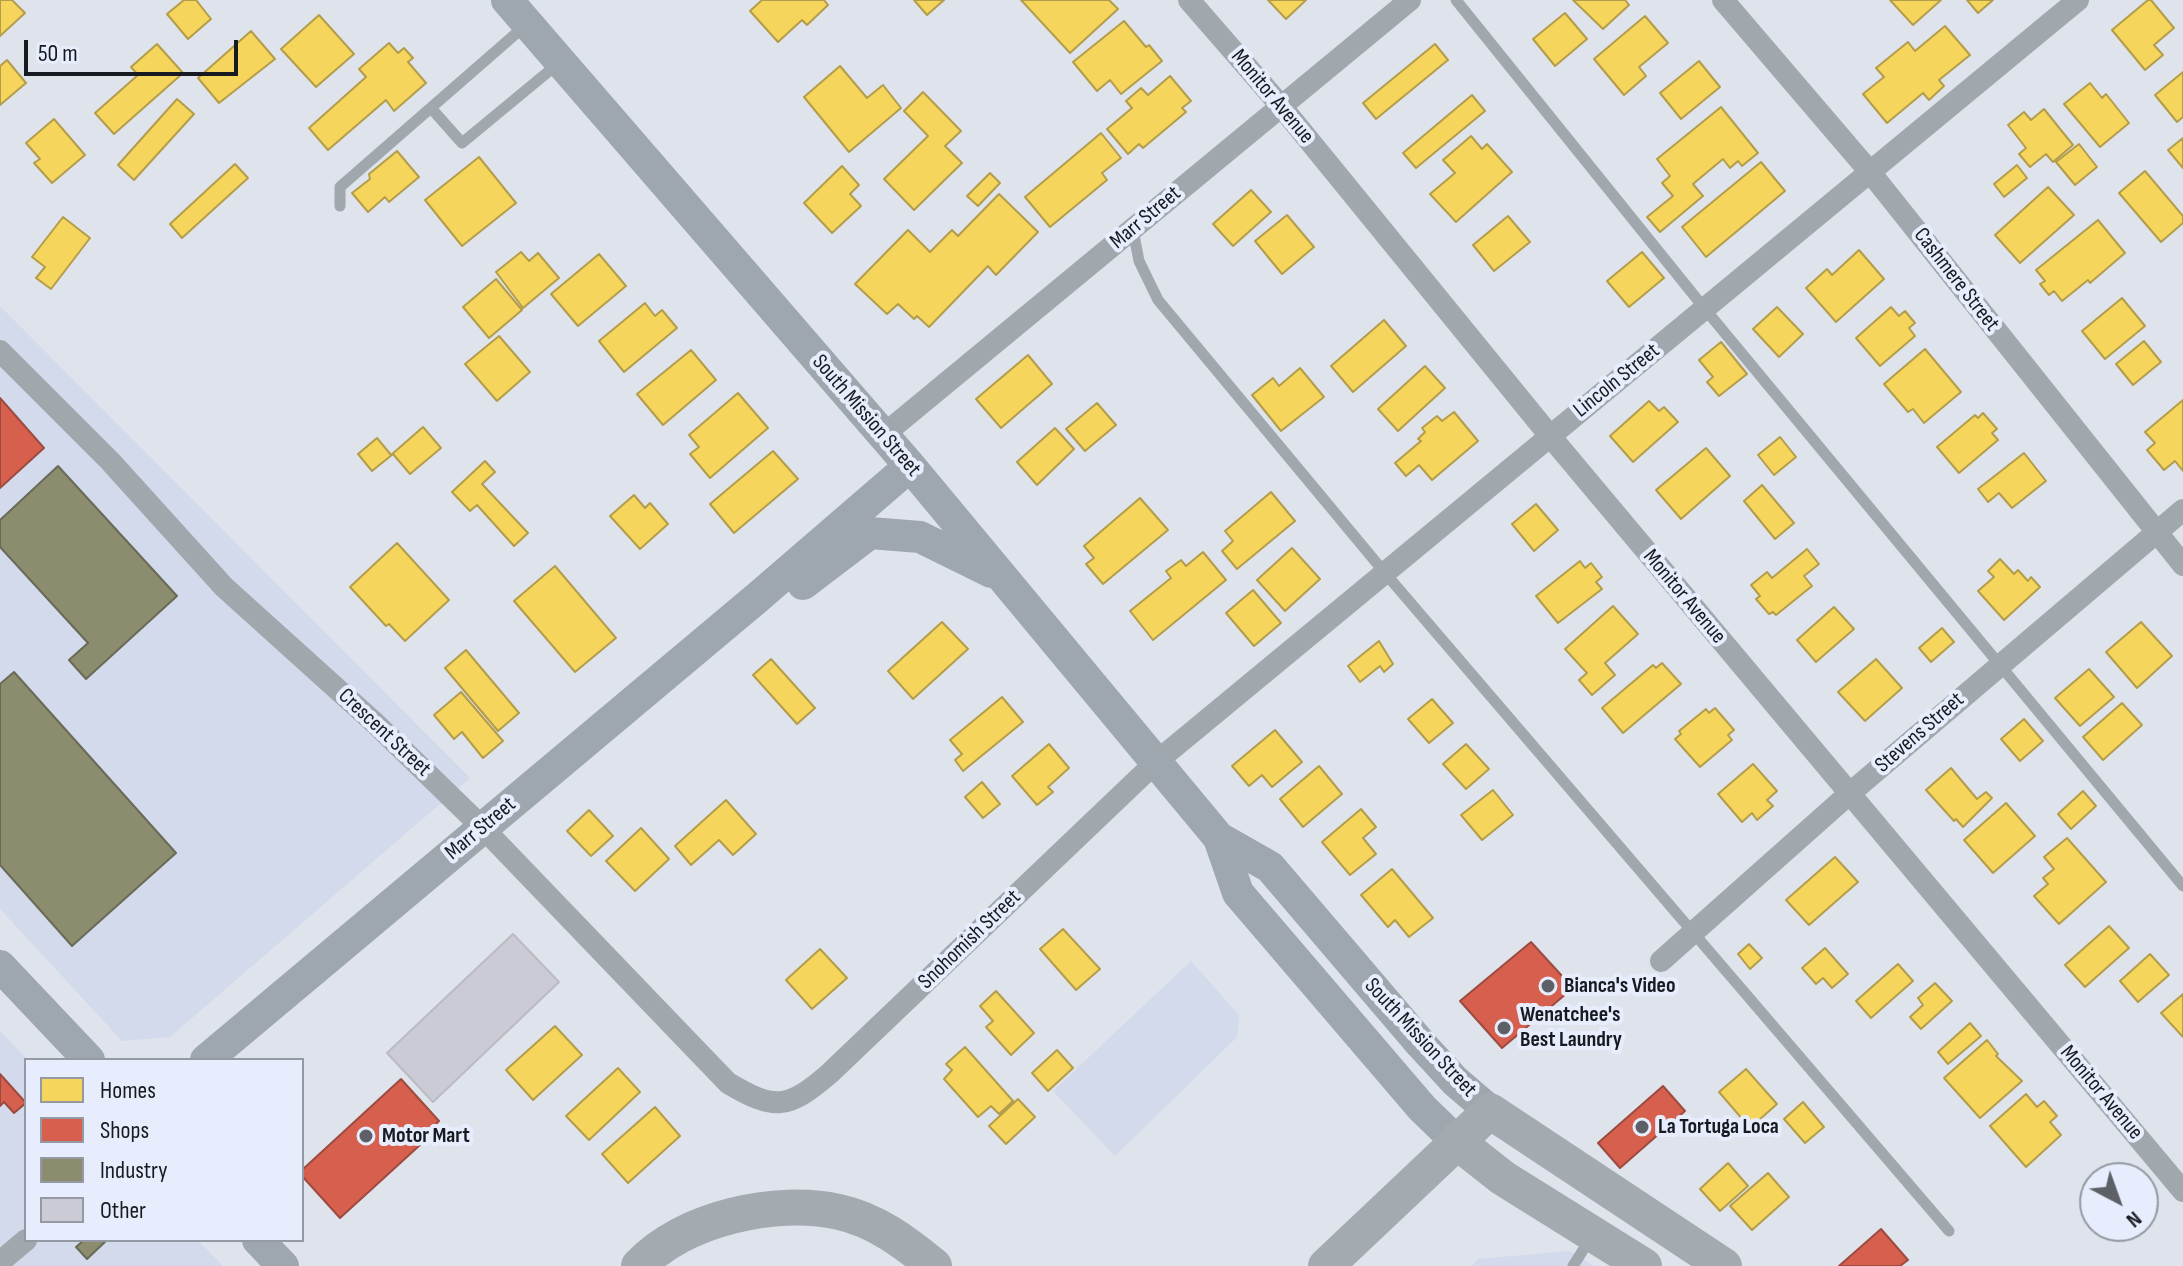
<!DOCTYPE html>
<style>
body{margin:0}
#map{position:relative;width:2183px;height:1266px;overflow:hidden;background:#dfe3ec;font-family:"Sofia Sans Condensed",sans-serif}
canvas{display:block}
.legend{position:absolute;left:24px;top:1058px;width:280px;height:184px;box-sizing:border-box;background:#e7edfc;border:2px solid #9499a4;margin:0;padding:10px 14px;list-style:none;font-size:24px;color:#171a20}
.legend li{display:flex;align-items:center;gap:16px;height:40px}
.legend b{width:40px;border:2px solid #9499a4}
.north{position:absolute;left:2079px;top:1162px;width:80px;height:80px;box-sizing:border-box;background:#e7edfc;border:2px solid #9499a4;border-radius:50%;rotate:139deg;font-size:22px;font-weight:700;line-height:32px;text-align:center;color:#171a20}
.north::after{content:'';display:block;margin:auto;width:28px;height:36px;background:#5d6067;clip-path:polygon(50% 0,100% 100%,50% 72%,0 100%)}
.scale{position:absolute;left:24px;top:40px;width:214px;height:36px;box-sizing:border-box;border:4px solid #171a20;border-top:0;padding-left:10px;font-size:24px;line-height:28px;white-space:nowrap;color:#171a20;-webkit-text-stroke:6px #e7edfc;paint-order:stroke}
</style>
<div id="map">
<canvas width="2183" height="1266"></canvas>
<ul class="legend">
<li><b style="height:22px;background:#f6d55c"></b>Homes</li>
<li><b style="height:22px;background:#d6604d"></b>Shops</li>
<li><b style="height:22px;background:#8c8c6e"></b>Industry</li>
<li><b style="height:22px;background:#cbcbd6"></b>Other</li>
</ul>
<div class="north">N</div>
<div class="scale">50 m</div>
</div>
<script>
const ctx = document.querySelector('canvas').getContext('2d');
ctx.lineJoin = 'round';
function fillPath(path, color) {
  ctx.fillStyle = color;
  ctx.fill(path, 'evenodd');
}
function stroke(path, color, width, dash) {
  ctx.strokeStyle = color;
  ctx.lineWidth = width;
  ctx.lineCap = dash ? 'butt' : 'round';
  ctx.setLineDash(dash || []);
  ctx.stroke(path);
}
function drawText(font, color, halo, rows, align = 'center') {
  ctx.font = font + ' "Sofia Sans Condensed",sans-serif';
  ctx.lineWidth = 8;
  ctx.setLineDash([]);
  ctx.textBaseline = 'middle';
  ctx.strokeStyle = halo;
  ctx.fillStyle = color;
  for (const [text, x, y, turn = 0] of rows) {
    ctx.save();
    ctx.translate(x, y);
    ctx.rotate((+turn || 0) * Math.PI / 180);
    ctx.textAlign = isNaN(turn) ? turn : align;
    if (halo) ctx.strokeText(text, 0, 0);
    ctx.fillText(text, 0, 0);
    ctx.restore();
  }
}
const built = new Path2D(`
 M0,306l470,472 -300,259 -48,4 -122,-132z
 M1191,961l48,54 -2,22 -122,119 -62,-65z
 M0,1031l28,29 -2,180h172l25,26h-223z
 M1570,1251l24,15h-122l6,-7z`);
const homes = new Path2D(`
 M0,0h12l13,13 -25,23z
 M184,0h12l15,19 -23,20 -21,-25z
 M762,0h62l4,5 -21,20 -5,-5 -24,22 -28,-31z
 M914,0h30l-17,15z
 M1021,0h88l9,9 -48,44z
 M1268,0h38l-20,19z
 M1573,0h52l4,5 -26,24z
 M1890,0h51l-28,25z
 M1967,0h26l-15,13z
 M2148,0h3l23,28 -20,17 9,10 -18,15 -33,-40z
 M1565,13l22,26 -32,27 -22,-27z
 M319,15l35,39 -38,33 -35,-38z
 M1645,16l23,27 -29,24 7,9 -22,19 -30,-36z
 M1124,21l22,26 3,-2 13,16 -41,33 -11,-14 -13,11 -24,-29z
 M1945,26l25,29 -31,25 5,6 -15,14 -6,-7 -36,30 -24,-29 21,-17 -8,-9 32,-26 7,9z
 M251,31l24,28 -56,44 -21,-25z
 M389,43l9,10 6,-5 9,10 -5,4 18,21 -32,28 -8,-11 -58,50 -19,-22 57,-51 -7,-8z
 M157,44l26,29 -69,61 -19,-21 43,-38 -7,-8z
 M1435,44l13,16 -72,59 -13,-16z
 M7,60l19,23 -26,22v-39z
 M1699,61l21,26 -39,32 -21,-26z
 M840,66l27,32 16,-13 18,23 -52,44 -45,-55z
 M2183,72v45l-6,5 -22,-27z
 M1170,76l21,25 -9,7 4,4 -43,36 -4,-4 -11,10 -21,-25 25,-21 -6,-7 15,-13 7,7z
 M2090,83l12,15 4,-4 23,29 -29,24 -36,-43z
 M923,92l38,39 -16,15 17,17 -48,47 -30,-31 44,-43 -24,-25z
 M1472,95l13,16 -69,57 -13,-15z
 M177,99l17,15 -60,66 -16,-15z
 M1721,107l37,46 -16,13 -4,-5 -8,7 -7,-9 -30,25 10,12 -43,36 -13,-15 26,-21 -11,-13 8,-7 -13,-17z
 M2044,109l29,36 -20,17 -7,-8 -16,13 -11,-13 7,-6 -18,-23 16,-13 7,8z
 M54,119l31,36 -33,28 -18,-20 6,-4 -14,-16z
 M1101,133l20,25 -19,15 5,7 -57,47 -25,-30z
 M1471,136l11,13 5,-5 25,28 -56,50 -26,-28 25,-21 -12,-13z
 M2183,138v30l-15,-18z
 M2079,144l18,23 -22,18 -19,-23z
 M397,151l22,26 -30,25 -4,-5 -17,15 -16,-19 18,-14 -1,-5z
 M479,157l37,46 -54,43 -37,-46z
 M1761,162l24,29 -79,66 -24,-30z
 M235,164l13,14 -66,60 -12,-14z
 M2017,165l10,13 -23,19 -10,-13z
 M842,166l17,19 -9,9 11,12 -29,27 -28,-30z
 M2145,171l38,45v7l-22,19 -42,-49z
 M990,173l10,10 -22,23 -11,-10z
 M2048,187l26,28 -54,48 -25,-28z
 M1251,190l20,22 -38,34 -20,-22z
 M999,194l39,38 -42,43 -8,-9 -59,61 -12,-11 -3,3 -16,-15 -11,10 -32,-30 53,-54 22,22 22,-22 6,6z
 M1287,215l27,32 -32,27 -27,-33z
 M1508,216l22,26 -36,29 -21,-26z
 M63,217l27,21 -39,51 -15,-11 9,-11 -13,-10z
 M2098,220l27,33 -35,30 -2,-3 -26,21 -8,-10 -5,4 -9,-11 5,-3 -9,-11z
 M1859,250l25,29 -48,43 -30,-34 21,-19 5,6z
 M521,252l8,9 9,-8 21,25 -36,30 -27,-36z
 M1642,252l22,26 -35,29 -22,-26z
 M599,254l27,32 -48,40 -27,-32z
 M496,279l26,31 -33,28 -26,-31z
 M2122,298l23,28 -40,33 -23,-28z
 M645,303l10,13 7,-6 15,18 -53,44 -25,-31z
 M1777,307l26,27 -24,23 -26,-28z
 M1891,307l8,9 6,-5 10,12 -6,5 6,8 -35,30 -24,-28z
 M1384,320l22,26 -53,46 -22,-26z
 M499,336l31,36 -33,29 -32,-37z
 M2144,341l17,21 -28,23 -17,-21z
 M1721,342l26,32 -28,22 -12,-14 6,-5 -14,-17z
 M1925,349l36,43 -37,31 -11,-14 -5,3 -24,-28z
 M691,350l25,30 -53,45 -26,-31z
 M1028,355l24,29 -51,44 -25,-29z
 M1425,366l20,22 -47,43 -20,-22z
 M1300,368l24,29 -43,34 -29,-36 21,-17 6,8z
 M738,393l30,35 -58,50 -20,-24 9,-7 -10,-12z
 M2183,400v71l-8,-10 -11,9 -17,-20 8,-7 -10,-11z
 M1649,401l10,10 5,-4 14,15 -45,40 -23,-26z
 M1097,403l19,22 -31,26 -19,-22z
 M1454,412l24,29 -46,39 -13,-15 -13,11 -11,-13 26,-22 -3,-2 7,-7 -3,-4 15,-12 5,5z
 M1983,413l14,16 -5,4 6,7 -39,33 -22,-26 38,-32 3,3z
 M423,427l18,21 -31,26 -17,-20 -21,17 -14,-17 19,-16 14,17z
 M1055,428l19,21 -37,36 -20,-23z
 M1780,437l16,20 -22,18 -16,-20z
 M1706,448l24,28 -49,43 -25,-29z
 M773,451l25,28 -64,54 -24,-29z
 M2024,453l22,28 -34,27 -13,-15 -11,9 -10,-13z
 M485,461l10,11 -13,12 46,49 -14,13 -37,-41 -7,6 -18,-19z
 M1762,485l32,38 -19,16 -31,-38z
 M1271,492l24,29 -58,48 -15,-18 11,-10 -8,-10z
 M634,495l11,13 5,-5 18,21 -28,25 -30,-33z
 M1140,498l28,32 -65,54 -17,-20 8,-6 -10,-12z
 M1536,504l22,26 -24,21 -22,-27z
 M397,543l52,57 -44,41 -16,-17 -3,2 -36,-39z
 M1292,548l28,31 -35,32 -28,-31z
 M1807,549l12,15 -15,12 8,10 -36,29 -3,-3 -4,2 -13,-15 4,-3 -9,-11 16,-13 5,6z
 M1203,552l23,28 -73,60 -23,-29 41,-33 -5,-7 15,-11 5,6z
 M2000,559l14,15 4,-4 10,11 3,-4 9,10 -36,33 -26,-29 16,-14 -6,-6z
 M1580,561l5,7 6,-5 11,14 -6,5 6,7 -44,34 -22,-27z
 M555,566l61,72 -41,34 -61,-71z
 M1253,590l28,33 -27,23 -28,-33z
 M1613,606l25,28 -33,29 10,12 -23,20 -13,-15 8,-7 -22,-24z
 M1834,607l20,22 -38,33 -19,-22z
 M942,622l26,27 -55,50 -25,-28z
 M2141,622l31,34 -35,32 -31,-36z
 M1942,628l12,14 -23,20 -12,-14z
 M1379,641l14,23 -9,8 -4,-6 -20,16 -12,-16z
 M466,650l53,63 -21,18 -53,-63z
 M771,659l44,49 -18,16 -44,-49z
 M1876,659l26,29 -37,33 -27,-29z
 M1662,663l19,21 -58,49 -21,-25 51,-43 3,3z
 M2089,669l25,28 -34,29 -25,-28z
 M461,692l42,49 -20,17 -21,-26 -8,7 -20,-24z
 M1002,697l21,25 -60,49 -8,-11 7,-6 -12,-14z
 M1432,699l21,24 -24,20 -21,-24z
 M2122,703l20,22 -39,35 -20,-23z
 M1715,708l19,22 -6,5 4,5 -32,27 -25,-28 6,-5 -2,-3 27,-22 3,4z
 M2024,719l19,22 -23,20 -19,-22z
 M1275,730l27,32 -30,25 -10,-12 -13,11 -17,-20z
 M1049,744l20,24 -21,19 5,5 -16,13 -25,-29z
 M1466,744l23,25 -23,20 -23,-25z
 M1753,764l24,27 -10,9 6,6 -16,14 -5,-7 -10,9 -24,-28z
 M1319,766l23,28 -39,33 -23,-28z
 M1951,768l26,31 9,-7 6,6 -29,29 -7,-8 -2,2 -28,-31z
 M982,782l18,22 -17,14 -18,-21z
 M1493,790l20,25 -31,25 -21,-25z
 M2083,791l13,15 -25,23 -13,-15z
 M726,800l30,34 -23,21 -14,-15 -28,25 -16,-19z
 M2006,803l29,33 -42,37 -29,-33z
 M1361,809l15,18 -13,11 13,16 -26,21 -28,-33z
 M589,810l24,26 -22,20 -24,-25z
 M641,828l28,31 -34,32 -29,-30z
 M2067,838l39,44 -47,42 -25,-28 14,-12 -5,-6 11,-9 -10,-12z
 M1835,857l23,25 -49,43 -23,-25z
 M1392,869l41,49 -24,19 -14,-17 -7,7 -27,-32z
 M2109,926l20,22 -44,39 -20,-22z
 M1063,929l37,40 -24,21 -36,-41z
 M1749,944l13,14 -12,11 -12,-15z
 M1825,948l23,26 -16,14 -9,-10 -7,6 -14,-16z
 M820,949l27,29 -35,31 -26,-29z
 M2150,954l19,21 -31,27 -18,-21z
 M1898,964l15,17 -42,37 -15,-17z
 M1935,983l17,18 -31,28 -11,-12 13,-12 -5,-7z
 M996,991l38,42 -23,22 -25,-28 7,-6 -13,-15z
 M2183,994v43l-22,-24z
 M1970,1023l11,13 -33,28 -10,-12z
 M555,1026l27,29 -49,45 -27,-30z
 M1987,1040l11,14 -2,2 26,25 -42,37 -36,-40z
 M965,1047l48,54 -14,13 -8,-8 -13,11 -34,-38 8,-9 -6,-6z
 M1057,1050l16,18 -25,23 -16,-18z
 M618,1068l22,24 -51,48 -23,-24z
 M1746,1069l31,35 -27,24 -31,-36z
 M2026,1094l11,13 7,-6 13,15 -7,6 11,13 -35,32 -36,-41z
 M1018,1099l17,18 -29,27 -17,-18z
 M1803,1102l21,25 -19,16 -21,-24z
 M655,1107l25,29 -52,47 -26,-29z
 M1728,1163l20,23 -28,25 -20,-22z
 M1768,1173l21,24 -37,33 -22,-24z`);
const shops = new Path2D(`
 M0,398l44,50 -44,40z
 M1531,942l42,46 -71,60 -42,-47z
 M0,1074l26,29 -12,10 -10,-11 -4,4z
 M401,1079l38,42 -11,11 3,3 -91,83 -38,-42v-6z
 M1663,1086l22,25 -65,57 -22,-25z
 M1881,1229l27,31 -8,6h-61z`);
const industry = new Path2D(`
 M58,466l119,130 -91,83 -17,-19 19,-17 -88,-96v-27z
 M14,672l162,181 -104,93 -72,-81v-181z
 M84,1240h23l-20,19 -11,-12z`);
const building = new Path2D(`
 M513,934l46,48 -126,120 -46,-49z`);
const lane = new Path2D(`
 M1456,0l249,309 478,577
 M431,108l31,35 98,-81
 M340,206v-19l187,-163
 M1133,230l6,31 19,39 227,273 564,658
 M1573,1266l17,-27`);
const street = new Path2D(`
 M1189,0l92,106 269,330 633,755
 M1723,0l147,172 313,393
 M0,351l110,110 114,126 153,138 105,102 246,256c47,28 60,26 101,-9l327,-312 922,-762
 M882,436l528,-436
 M1661,961l188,-167 334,-284
 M0,1262l26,-22`);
const secondary = new Path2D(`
 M507,0l403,466 309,372 51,29 151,177 34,37 35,30
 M803,584l67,-51 50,4 71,35
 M1219,838l19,55 184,215 34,33
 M0,966l89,94
 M206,1060l551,-462 153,-132
 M258,1240l25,26`);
const primary = new Path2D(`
 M1456,1141l47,37 141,88
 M639,1266c44,-48 138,-68 200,-54 37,8 67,31 95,54
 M1326,1266l164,-155 234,155`);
const markers = [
 [1548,986,8,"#5d6067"],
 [1504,1028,8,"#5d6067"],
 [1642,1127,8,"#5d6067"],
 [366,1136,8,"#5d6067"]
];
const streetNames = [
 ["Monitor Avenue",1272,97,50],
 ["Marr Street",1146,218,-40],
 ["Cashmere Street",1956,280,52],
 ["Lincoln Street",1617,381,-39],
 ["South Mission Street",866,416,49],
 ["Monitor Avenue",1684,597,50],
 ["Crescent Street",384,733,43],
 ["Stevens Street",1920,733,-41],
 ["Marr Street",481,829,-40],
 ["Snohomish Street",970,940,-44],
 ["South Mission Street",1420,1038,47],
 ["Monitor Avenue",2101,1093,50]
];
const poiNames = [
 ["Bianca's Video",1564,986],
 ["Wenatchee's",1520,1015],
 ["Best Laundry",1520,1040],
 ["La Tortuga Loca",1658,1127],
 ["Motor Mart",382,1136]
];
fillPath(built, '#d2daeb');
fillPath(homes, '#f6d55c');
stroke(homes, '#b39d4a', 2);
fillPath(shops, '#d6604d');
stroke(shops, '#9d4b40', 2);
fillPath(industry, '#8c8c6e');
stroke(industry, '#696a57', 2);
fillPath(building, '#cbcbd6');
stroke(building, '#babbc2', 2);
stroke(lane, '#a1a8ad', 11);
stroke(street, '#a1a8ad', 22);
stroke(secondary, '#9fa7ae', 32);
stroke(primary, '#a3aab0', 36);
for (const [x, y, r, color] of markers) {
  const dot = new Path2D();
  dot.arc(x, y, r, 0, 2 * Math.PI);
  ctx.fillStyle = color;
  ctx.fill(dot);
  stroke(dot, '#e7edfc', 3);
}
drawText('22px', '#171a20', '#e7edfc', streetNames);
drawText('bold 22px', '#171a20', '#e7edfc', poiNames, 'left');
</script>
